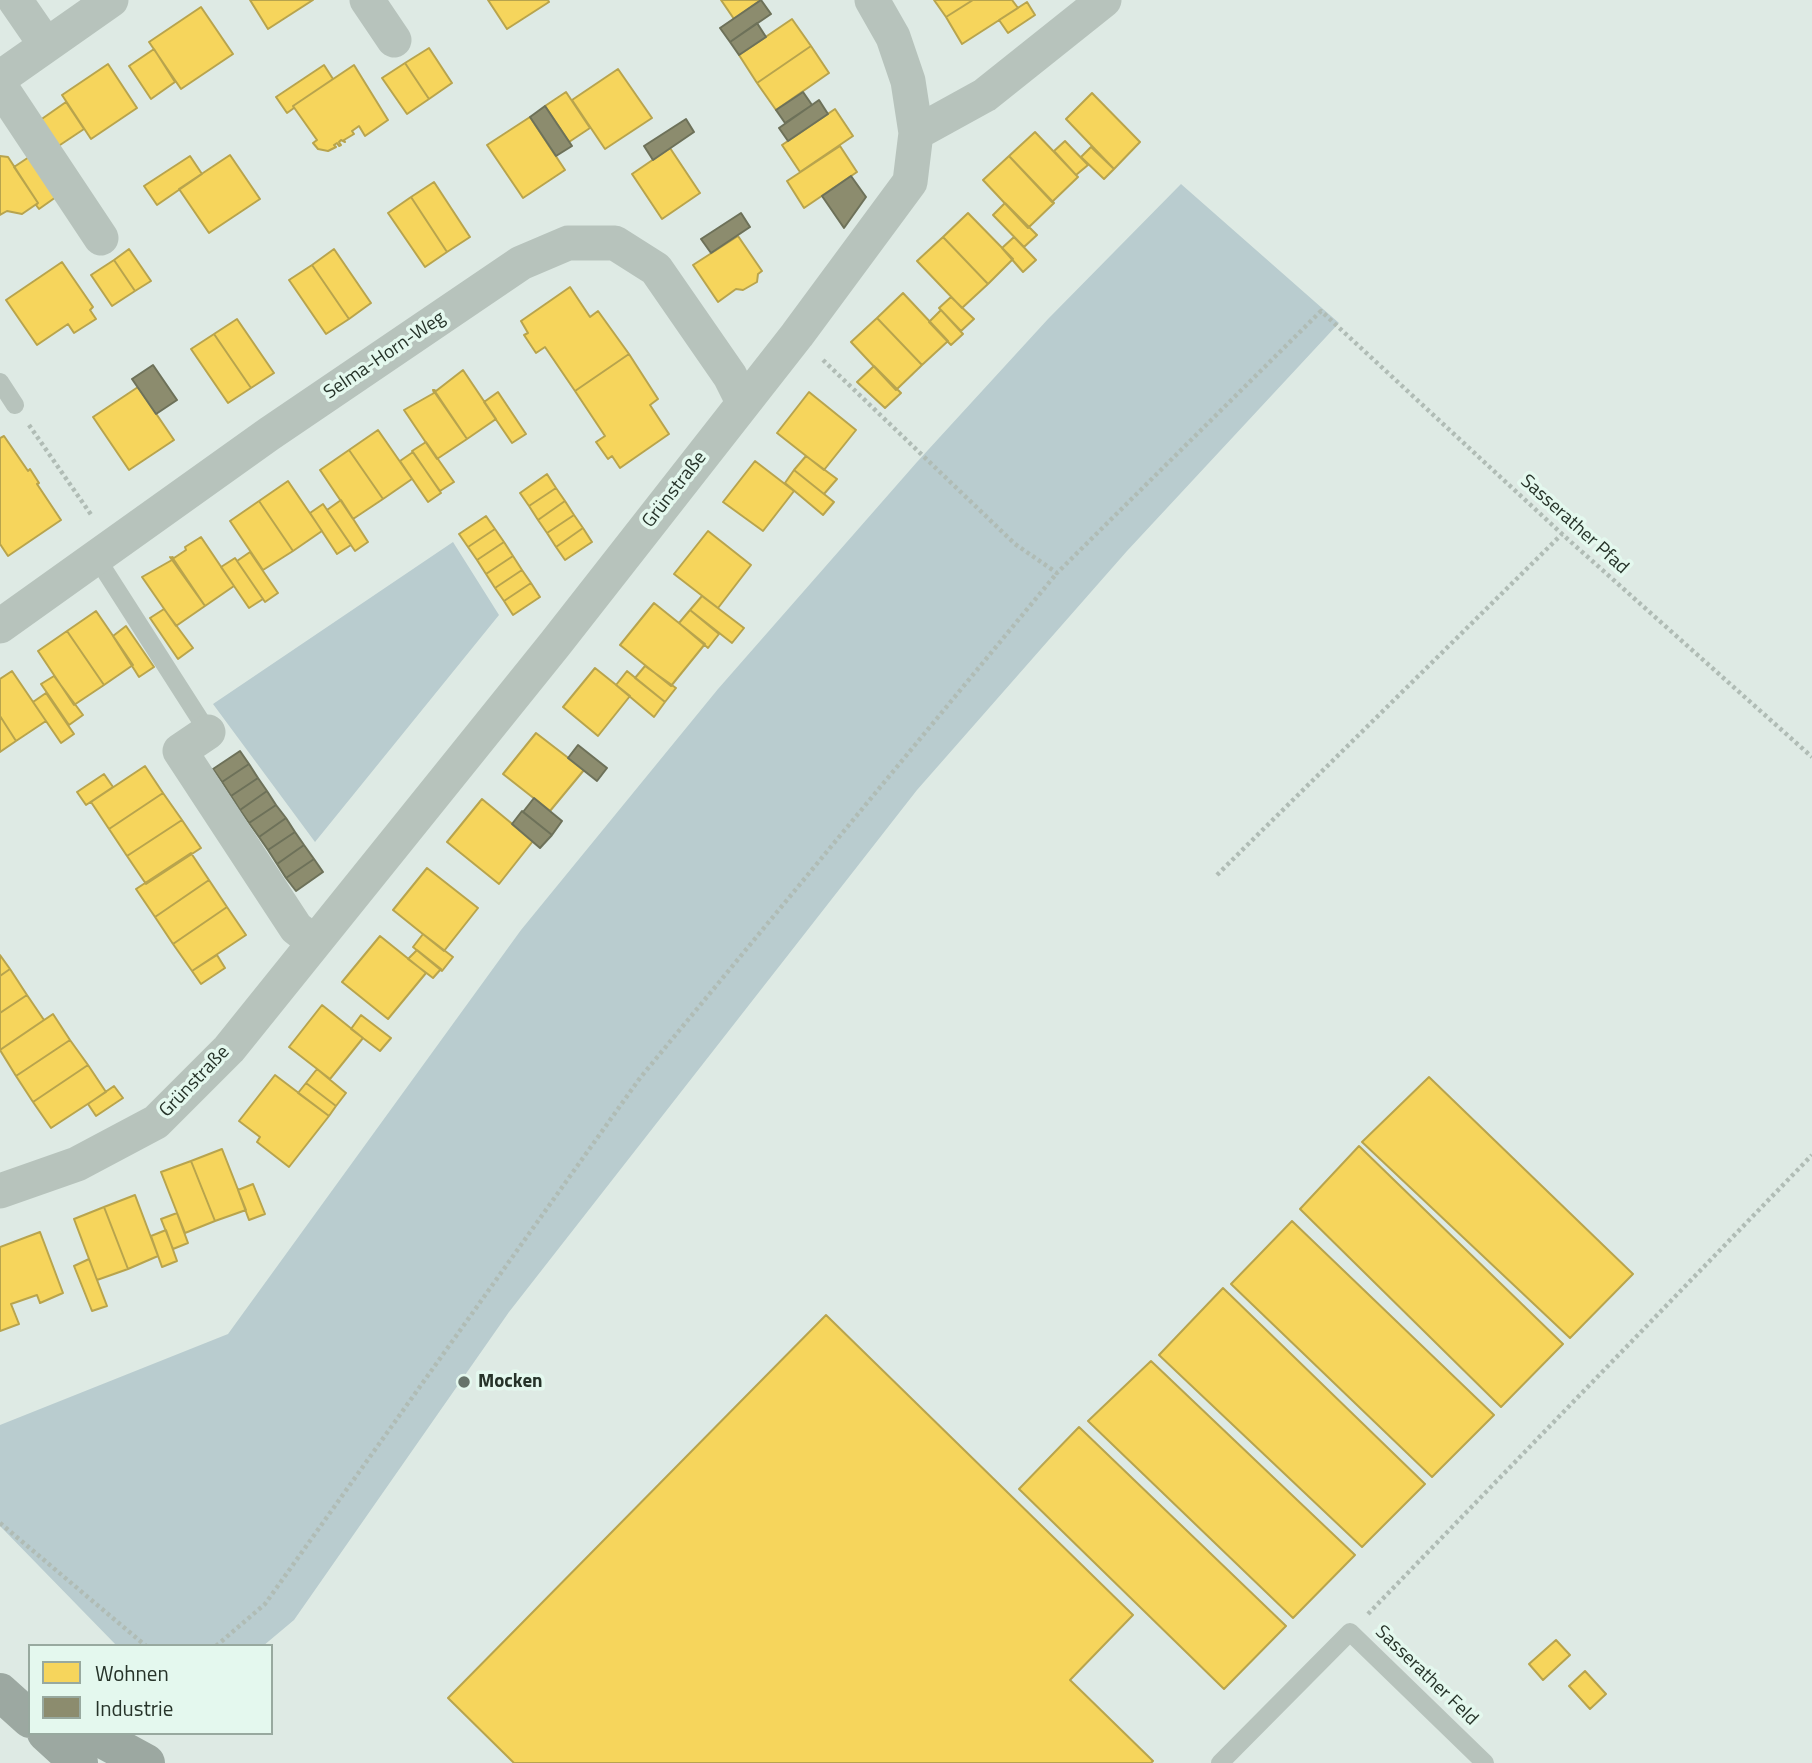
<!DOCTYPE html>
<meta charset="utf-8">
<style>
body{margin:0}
#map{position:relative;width:1812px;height:1763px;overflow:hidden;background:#deeae4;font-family:"Titillium Web",sans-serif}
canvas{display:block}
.legend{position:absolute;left:28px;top:1644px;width:245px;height:91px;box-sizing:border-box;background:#e4f8ee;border:2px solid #98a99f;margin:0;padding:9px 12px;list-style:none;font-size:21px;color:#263329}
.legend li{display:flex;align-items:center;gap:14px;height:35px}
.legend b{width:35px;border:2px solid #98a99f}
</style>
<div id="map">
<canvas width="1812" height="1763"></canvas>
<ul class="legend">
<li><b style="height:19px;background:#f6d55c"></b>Wohnen</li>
<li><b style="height:19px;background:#8c8c6e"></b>Industrie</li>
</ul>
</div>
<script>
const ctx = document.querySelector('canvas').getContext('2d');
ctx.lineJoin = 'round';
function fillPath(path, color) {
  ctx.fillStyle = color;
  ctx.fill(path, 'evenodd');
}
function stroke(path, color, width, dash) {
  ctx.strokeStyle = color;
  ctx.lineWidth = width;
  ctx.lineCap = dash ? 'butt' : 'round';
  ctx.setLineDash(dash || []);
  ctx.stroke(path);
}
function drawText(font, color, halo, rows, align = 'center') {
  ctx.font = font + ' "Titillium Web",sans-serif';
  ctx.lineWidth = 7;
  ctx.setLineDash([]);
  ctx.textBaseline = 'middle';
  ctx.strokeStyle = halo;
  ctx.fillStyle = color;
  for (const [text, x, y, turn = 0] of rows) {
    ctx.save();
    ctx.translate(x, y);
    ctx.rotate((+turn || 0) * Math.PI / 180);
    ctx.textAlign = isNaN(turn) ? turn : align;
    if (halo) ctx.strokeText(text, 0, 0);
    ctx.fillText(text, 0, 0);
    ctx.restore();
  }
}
const green = new Path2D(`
 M1181,184l158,139 -212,228 -210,239 -408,522 -215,308 -31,26h-146l-117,-120v-101l228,-91 293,-404 197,-241 199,-227 131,-143z
 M453,542l46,73 -184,227 -102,-138z`);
const homes = new Path2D(`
 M250,0h63l-45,29z
 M488,0h60l1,2 -42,27z
 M721,0h40l-27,19z
 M934,0h39l-27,17z
 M973,0h39l6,8 -56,36 -16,-27z
 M1027,2l8,13 -27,18 -9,-13z
 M201,7l32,47 -52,35 -32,-47z
 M792,19l19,27 -54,37 -18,-28z
 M811,46l18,27 -53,37 -19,-27z
 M429,48l23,35 -23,16 -24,-36z
 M154,49l21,33 -24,17 -22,-33z
 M405,63l24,36 -22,15 -25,-36z
 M108,64l29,44 -46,31 -29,-44z
 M324,65l9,14 -40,27 1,2 -7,5 -11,-16z
 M354,65l34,55 -23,16 -6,-10 -7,5 2,3 -10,6 1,2 -4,-2 -2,2 2,3 -2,1 -2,-3 -3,2 2,2 -8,4 -10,-2 -5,-6 4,-3 -24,-34z
 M618,69l34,49 -47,31 -33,-49z
 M566,92l24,36 -21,14 -24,-36z
 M1092,93l48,49 -26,27 -48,-50z
 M66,102l18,27 -30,20 -18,-26z
 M835,109l18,27 -53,36 -18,-27z
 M530,117l35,53 -42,28 -36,-53z
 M1035,132l43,45 -26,25 -43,-46z
 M1065,141l23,24 -12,10 -22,-24z
 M840,146l17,26 -53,36 -17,-27z
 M1091,147l23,22 -10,10 -23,-22z
 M670,148l30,45 -38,26 -30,-45z
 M230,155l30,44 -51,34 -30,-44z
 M0,156l8,1 30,46 -16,11 -15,-3 -7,4z
 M190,156l12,18 -45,31 -13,-19z
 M1009,156l45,47 -26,25 -45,-48z
 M29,157l27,40 -17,12 -3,-4 2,-2 -24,-36z
 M434,182l36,55 -23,15 -36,-55z
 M411,197l36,55 -22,15 -37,-54z
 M1005,203l32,32 -13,12 -31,-32z
 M968,213l45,46 -25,25 -45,-47z
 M738,236l24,35 -4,3 -1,8 -14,8 -7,-1 -18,13 -25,-37z
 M943,237l45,47 -26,24 -45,-47z
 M1014,237l22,23 -13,12 -21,-24z
 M129,249l22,32 -16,10 -21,-31z
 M334,249l37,54 -22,16 -37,-54z
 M114,260l21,31 -23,15 -21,-31z
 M62,262l31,45 -3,3 6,9 -22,14 -6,-9 -31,21 -31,-45z
 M312,265l37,54 -23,15 -37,-54z
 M570,287l20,30 8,-6 31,43 -54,37 -30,-44 -9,6 -12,-18 4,-2 -7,-12z
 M903,293l45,48 -26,24 -45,-47z
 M951,297l23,22 -13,12 -22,-23z
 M941,310l22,24 -12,11 -22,-23z
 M877,318l45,47 -26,25 -45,-48z
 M237,319l37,54 -23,15 -37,-54z
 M214,334l37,54 -23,15 -37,-54z
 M629,354l29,45 -8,6 19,29 -49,34 -8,-12 -4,3 -12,-17 9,-6 -30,-45z
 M874,366l27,27 -16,15 -28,-26z
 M463,370l33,49 -29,20 -33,-49 2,1z
 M138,387l36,53 -45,30 -36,-53z
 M433,390l34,49 -30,20 -33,-49 30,-17z
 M498,392l28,42 -14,9 -28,-41z
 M809,392l47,38 -32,40 -47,-37z
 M378,430l34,49 -29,20 -34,-49z
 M4,436l24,35 2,-2 9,14 -2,1 24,36 -53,36 -8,-12v-106z
 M426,442l28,40 -14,9 -28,-40z
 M349,450l34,49 -30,20 -33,-49z
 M413,452l28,41 -13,9 -28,-41z
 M806,456l31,23 -13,15 -30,-24z
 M755,461l39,30 -31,40 -40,-29z
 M794,470l40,32 -11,13 -38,-32z
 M547,474l9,14 -27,18 -9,-13z
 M288,481l34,50 -29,20 -34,-50z
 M556,488l9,13 -27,19 -9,-14z
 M341,500l27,42 -13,9 -28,-41z
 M259,501l34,50 -30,19 -33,-49z
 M565,501l9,14 -27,18 -9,-13z
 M323,504l28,41 -14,9 -27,-41z
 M574,515l9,13 -27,19 -9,-14z
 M486,516l9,13 -27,18 -9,-13z
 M583,528l9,14 -27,18 -9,-13z
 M495,529l9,13 -27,18 -9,-13z
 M708,531l43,34 -33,43 -44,-34z
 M201,537l33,49 -29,20 -33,-49 2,1 12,-8 -1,-3z
 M504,542l9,14 -27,18 -9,-14z
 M250,552l28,41 -13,9 -28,-41z
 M513,556l9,14 -27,18 -9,-14z
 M170,557l35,49 -29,20 -34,-49 30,-17z
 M235,558l28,41 -14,9 -28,-41z
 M522,570l9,13 -27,18 -9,-13z
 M531,583l9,14 -27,18 -9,-14z
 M702,596l42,32 -12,15 -42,-33z
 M654,603l51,41 -34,42 -51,-41z
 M164,609l29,39 -15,11 -28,-41z
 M690,610l29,24 -11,14 -29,-25z
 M96,611l37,54 -29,20 -37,-54z
 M126,626l28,41 -15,10 -26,-41z
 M67,631l37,54 -30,20 -36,-54z
 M645,666l31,22 -11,14 -30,-24z
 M595,668l35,28 -32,40 -35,-29z
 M12,671l34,50 -30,20 -16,-25v-37z
 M627,671l38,31 -11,15 -38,-32z
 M54,676l29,39 -14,10 -28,-41z
 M46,693l28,41 -13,9 -28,-41z
 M0,716l16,25 -16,11z
 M536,733l48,37 -34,41 -47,-37z
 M145,766l18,27 -54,36 -18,-27z
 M104,774l9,13 -27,18 -9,-13z
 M163,793l19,27 -55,36 -18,-27z
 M482,799l51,42 -34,43 -52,-42z
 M182,820l19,28 -55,36 -19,-28z
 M191,853l18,27 -54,37 -19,-28z
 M427,868l51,40 -34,43 -51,-41z
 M209,880l18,27 -54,37 -18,-27z
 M227,907l19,28 -54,36 -19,-27z
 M423,934l30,23 -11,14 -29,-24z
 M380,936l46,37 -38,46 -46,-37z
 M417,950l24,19 -8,9 -25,-19z
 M0,955l10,14 -10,7z
 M217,955l8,13 -24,16 -9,-13z
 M10,969l17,26 -27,18v-37z
 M27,995l17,25 -44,30v-37z
 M322,1005l41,33 -33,41 -41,-32z
 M53,1014l17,26 -54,36 -16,-26z
 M361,1015l30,23 -11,13 -29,-22z
 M70,1040l18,25 -55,37 -17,-26z
 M88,1065l18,27 -55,36 -18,-26z
 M317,1069l29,24 -10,13 -30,-23z
 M275,1075l54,41 -40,51 -32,-25 3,-5 -21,-16z
 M1429,1077l204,197 -63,64 -208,-196z
 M306,1083l30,23 -7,10 -31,-23z
 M114,1086l9,12 -27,18 -8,-12z
 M1359,1146l204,198 -62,63 -201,-198z
 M222,1149l24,61 -31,11 -24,-60z
 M191,1161l24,60 -30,12 -24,-61z
 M253,1184l12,30 -16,6 -11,-30z
 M135,1195l23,61 -30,13 -24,-62z
 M104,1207l24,62 -31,11 -23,-61z
 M177,1213l11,30 -15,6 -12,-30z
 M1292,1221l202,194 -62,62 -201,-193z
 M166,1230l11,31 -15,6 -11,-31z
 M40,1232l23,61 -23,10 -3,-8 -26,9 8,20 -19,7v-84z
 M89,1259l18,47 -15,5 -18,-45z
 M1223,1288l202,196 -63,63 -203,-192z
 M826,1315l307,300 -63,65 83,81 -2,2h-637l-66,-65z
 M1151,1361l204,194 -62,63 -205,-197z
 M1079,1427l207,199 -62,63 -205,-200z
 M1556,1640l14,15 -27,25 -14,-16z
 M1585,1671l21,23 -16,15 -21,-23z`);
const industry = new Path2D(`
 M761,0l10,14 -41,28 -10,-14z
 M757,23l9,14 -27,18 -9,-13z
 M803,92l9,13 -27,18 -9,-13z
 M819,100l9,14 -40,27 -9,-13z
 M545,106l27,40 -16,10 -26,-39z
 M686,119l8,13 -41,28 -9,-14z
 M851,176l15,21 -22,31 -22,-32z
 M741,213l9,14 -39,26 -10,-14z
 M153,365l24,35 -21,14 -24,-35z
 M578,745l29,23 -10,13 -29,-23z
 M240,751l9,13 -27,18 -9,-13z
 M249,764l9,14 -27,18 -9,-14z
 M258,778l9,13 -27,19 -9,-14z
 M267,791l9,14 -27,18 -9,-13z
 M534,798l28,23 -10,14 -29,-23z
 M276,805l10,13 -27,19 -10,-14z
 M522,811l30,24 -12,13 -28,-24z
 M286,818l9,14 -27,18 -9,-13z
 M295,832l9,13 -27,19 -9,-14z
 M304,845l10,14 -28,19 -9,-14z
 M314,859l9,13 -27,19 -10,-13z`);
const path = new Path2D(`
 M823,360l192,184 42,29 264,-262 241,223 250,223
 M29,425l63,91
 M1217,875l345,-341
 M0,1523l146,123
 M1368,1614l444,-459
 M216,1646l49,-42 375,-526 417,-505`);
const lane = new Path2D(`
 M0,382l15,23
 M96,557l112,175
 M1220,1763l130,-131 135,131`);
const street = new Path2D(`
 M15,0l31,45
 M367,0l27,40
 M0,78l111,-78
 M0,86l101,152
 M916,133l69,-38 119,-95
 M0,626l269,-192 252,-171 47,-20h47l41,26 74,107 13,26
 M208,732l-28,19 116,177 18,14
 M0,1191l77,-27 79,-42 73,-73 326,-405 242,-309 113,-153 6,-49 -8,-52 -15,-44 -21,-37`);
const primary = new Path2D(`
 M0,1692l30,27
 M46,1733l33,30
 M91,1733l55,30`);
const markers = [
 [464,1382,7,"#66736a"]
];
const streetNames = [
 ["Selma-Horn-Weg",385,356,-34],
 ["Grünstraße",675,490,-52],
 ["Sasserather Pfad",1574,525,42],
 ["Grünstraße",195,1082,-46],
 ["Sasserather Feld",1426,1676,44]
];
const poiNames = [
 ["Mocken",478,1382]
];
fillPath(green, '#b9cccf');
fillPath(homes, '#f6d55c');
stroke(homes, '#b8a44d', 2);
fillPath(industry, '#8c8c6e');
stroke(industry, '#6d7159', 2);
stroke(path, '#b0bcb5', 4.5, [3.5, 3.5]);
stroke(lane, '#b7c3bc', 18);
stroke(street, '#b7c3bc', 35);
stroke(primary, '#9ca8a1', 38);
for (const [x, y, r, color] of markers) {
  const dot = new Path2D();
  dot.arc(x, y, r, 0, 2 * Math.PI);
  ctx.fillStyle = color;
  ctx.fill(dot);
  stroke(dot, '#e4f8ee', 2.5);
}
drawText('19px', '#263329', '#e4f8ee', streetNames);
drawText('bold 19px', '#263329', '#e4f8ee', poiNames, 'left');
</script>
